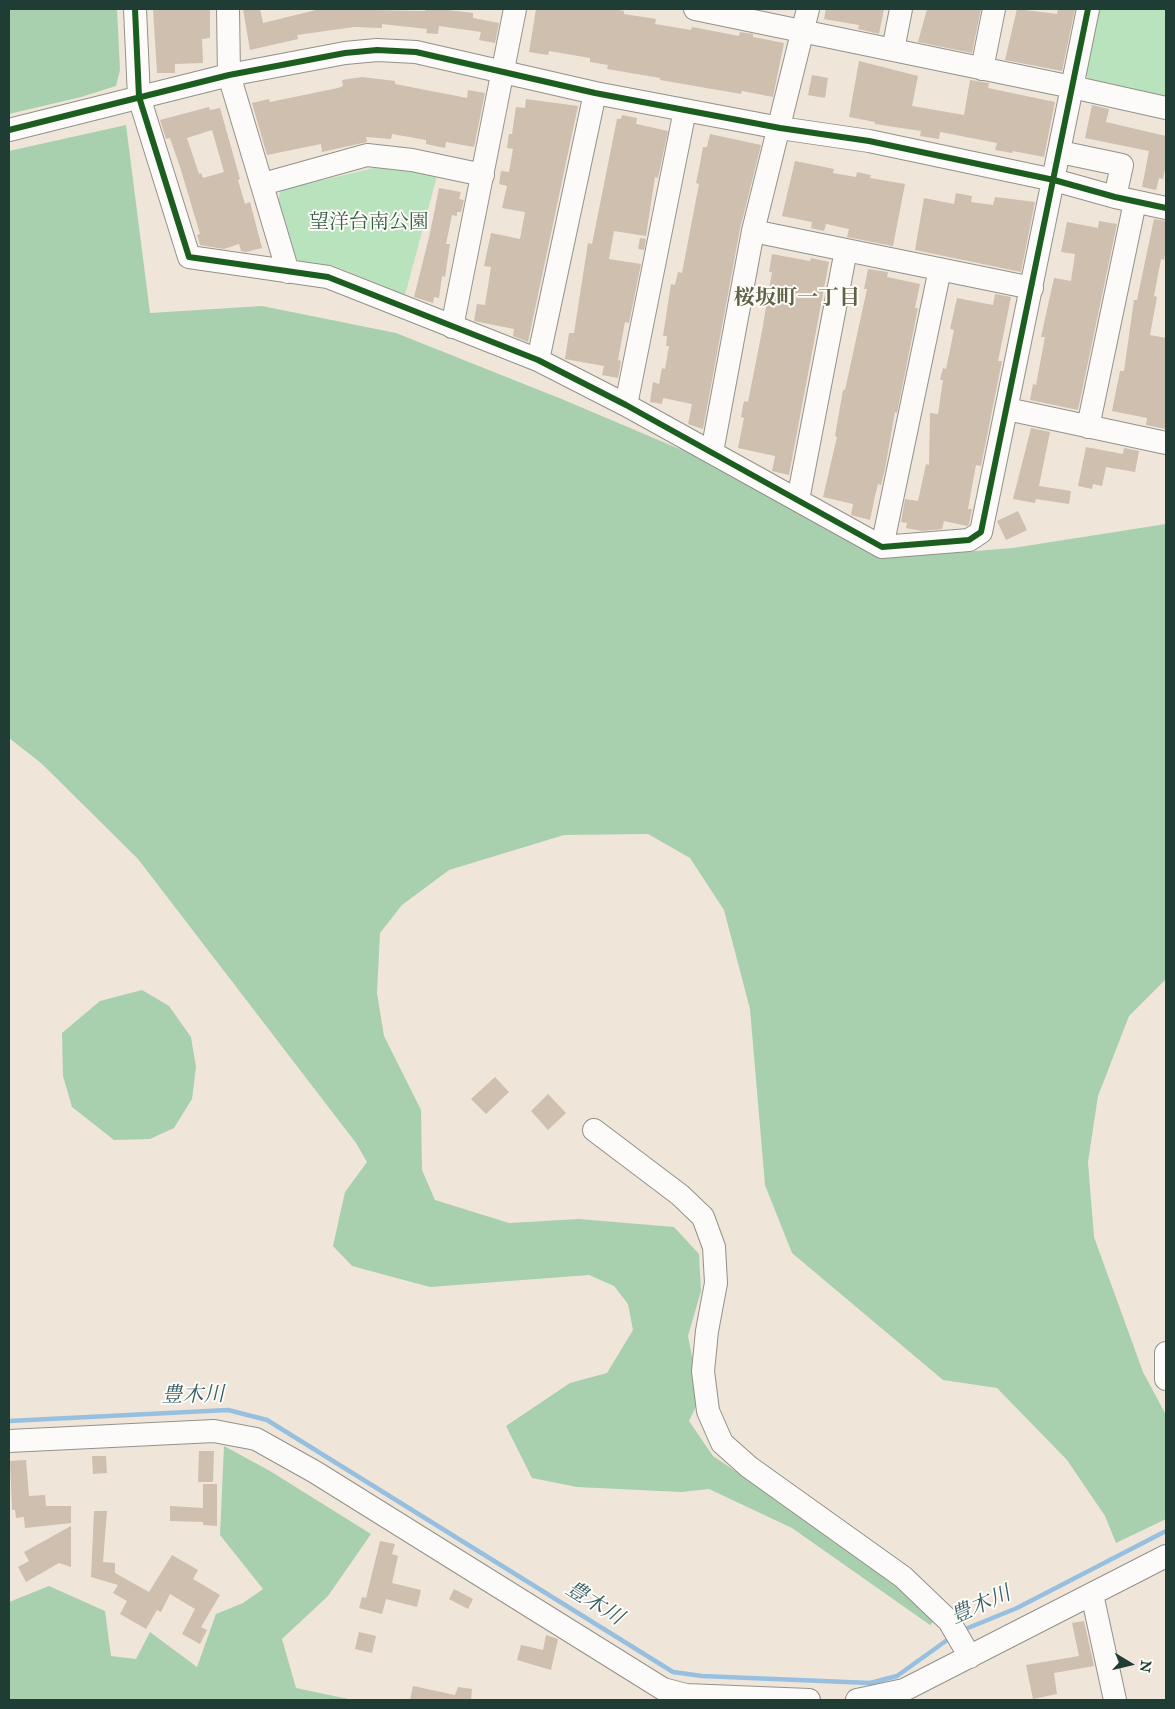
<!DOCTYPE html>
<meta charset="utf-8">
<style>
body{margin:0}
#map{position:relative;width:1175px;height:1709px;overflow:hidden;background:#efe5d9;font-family:"IM FELL Great Primer",serif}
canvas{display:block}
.frame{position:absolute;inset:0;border:10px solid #1f3d34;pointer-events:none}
.north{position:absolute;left:1105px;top:1639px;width:50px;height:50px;-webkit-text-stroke:4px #fdfcf7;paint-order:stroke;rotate:99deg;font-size:14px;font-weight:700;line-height:20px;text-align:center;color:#1f3d34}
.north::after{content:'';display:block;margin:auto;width:18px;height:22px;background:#1f3d34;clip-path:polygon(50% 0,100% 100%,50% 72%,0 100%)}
</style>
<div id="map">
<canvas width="1175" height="1709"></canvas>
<div class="frame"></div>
<div class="north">N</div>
</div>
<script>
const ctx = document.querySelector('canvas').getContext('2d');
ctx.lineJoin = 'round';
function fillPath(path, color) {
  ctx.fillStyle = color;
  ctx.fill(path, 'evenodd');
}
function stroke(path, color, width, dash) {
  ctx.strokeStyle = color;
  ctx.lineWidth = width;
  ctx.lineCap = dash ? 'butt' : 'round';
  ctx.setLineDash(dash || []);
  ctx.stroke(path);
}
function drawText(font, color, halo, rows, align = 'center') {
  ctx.font = font + ' "IM FELL Great Primer","Noto Serif JP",serif';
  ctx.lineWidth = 4;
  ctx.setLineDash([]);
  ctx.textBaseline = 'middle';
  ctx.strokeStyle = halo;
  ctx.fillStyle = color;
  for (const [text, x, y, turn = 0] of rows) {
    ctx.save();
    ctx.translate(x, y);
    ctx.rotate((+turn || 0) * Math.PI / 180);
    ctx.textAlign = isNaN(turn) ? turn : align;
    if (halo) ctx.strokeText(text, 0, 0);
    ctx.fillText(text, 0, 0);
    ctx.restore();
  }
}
const green = new Path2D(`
 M1099,9h67v90l-75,-16 -6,-10z
 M378,167l32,3 27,6 -32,119 -73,-30 -31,-1 -7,-8 -16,-56 3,-10z`);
const forest = new Path2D(`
 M9,9h108l3,61 -4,16 -35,11 -72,17z
 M126,125l24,188 112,-7 134,27 168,67 170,72 151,86 128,-10 153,-24v455l-37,37 -31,80 -10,66 6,75 49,135 23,43v104l-50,24 -11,-27 -38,-56 -70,-72 -54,-8 -151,-127 -27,-68 -15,-176 -26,-99 -34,-52 -42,-24 -84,1 -115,35 -47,35 -22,28 -3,60 7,43 37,74 1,60 13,30 74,23 70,-4 95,8 25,27 2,37 -13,45 12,62 -11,23 24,35 151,101 71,63 -5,5 -138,-97 -83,-39 -28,3 -104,-5 -45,-9 -26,-52 64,-43 37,-10 26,-43 -5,-26 -14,-18 -25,-11 -159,12 -78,-21 -19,-20 12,-54 22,-30 -11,-19 -218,-284 -97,-96 -32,-25v-587z
 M142,990l27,16 22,31 5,30 -4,32 -18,29 -24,11 -36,1 -42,-33 -9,-31 -1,-43 38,-32z
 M224,1446l46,25 101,63 -43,62 -46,43 14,49 57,12h-344v-98l40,-16 56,25 6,45 25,3 14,-27 47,35 19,-53 27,-11 20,-14 -43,-54z`);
const stream = new Path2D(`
 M9,1421l219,-11 39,10 406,252 29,4 168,7 27,-7 53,-38
 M963,1630l54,-22 149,-77`);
const building = new Path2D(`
 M153,9h57v29l-8,1 1,24 -28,1v9h-18z
 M243,9h17l3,14 57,-14 105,2 1,-2h14l33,4v5l26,5 -4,20 -16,-3 2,-8 -42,-6 -1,8 -12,-1 1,-4 -45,-5v4l-28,-1 -57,8 1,4 -48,11z
 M536,9h78l10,2v3l32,5 -1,5 36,6 1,-3 47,9 1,-4 13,2v3l31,6 -11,54 -31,-6 -1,3 -81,-14v-2l-53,-9 1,-4 -18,-3v-4l-41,-7 -1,4 -19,-3z
 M826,9h58l-5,25 -21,-5 1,-4 -35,-6z
 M927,9h54l-9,44 -54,-11z
 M1017,9l40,5 1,-5h17l-13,62 -57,-11z
 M859,61l59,15 -6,30 52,9 6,-35 19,3 -1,5 67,14 -11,55 -31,-6 -1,2 -17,-3 2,-7 -57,-11 -1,7 -19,-3 1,-5 -46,-7v-2l-26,-5z
 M812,75l16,3 -3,20 -17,-3z
 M362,77l33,4v3l72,14 1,-8 17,3 -11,54 -28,-5 -1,6 -19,-4v-4l-34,-6 -1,5 -25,-2 1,5 -45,10 -1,-8 -54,11 -15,-52 17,-4 1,3 68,-14 5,-2 -1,-6z
 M526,99l52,7 -50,236 -15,-6 1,-7 -40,-8 3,-17 8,1 6,-38 -7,-1 7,-33 29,6 5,-27 -23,-4 5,-22 -8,-2 2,-13 8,1 4,-23 -6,-1 2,-14h3l4,-27 9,1z
 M1092,105l17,4 -3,13 60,14v28l-3,15 -4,-1 -3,12 -14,-3 7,-36 -64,-13z
 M209,107l1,3 10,-2 20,71 -2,1 7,24 5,-2 12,46 -16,4 -5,-1 -2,-7 -15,5 -24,-4 -3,-10 3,-1 -19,-64 -11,-32 -4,1 -6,-19zM212,130l12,42 -21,6 -2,-5 -2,1 -12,-36z
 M622,115l15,3 -1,6 32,7 -10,47 -3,-1 -9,59 -32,-5 -5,28 32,5 -12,59 -4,-1 -7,38 3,1 -3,17 -16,-3 2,-9 -39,-7 4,-26h5l14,-90 4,1 25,-125h4z
 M710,134l51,11 -21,84 -37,200 -15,-5 4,-20 -29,-6 -1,6 -12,-2 3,-20 6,2 3,-16 3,1 4,-23h-3l1,-10h-4l8,-52 4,1 3,-13 4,1 17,-89 -3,-1 3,-14 4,-22h4z
 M795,161l39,8 -1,4 23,4 1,-5 14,3 -1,3 35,6 -12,62 -46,-9 2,-8 -23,-5 -2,7 -13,-3 1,-6 -30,-6z
 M439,188l22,4 -2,7 5,1 -3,12h-4v4l-5,-1 -6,29h4l-5,33 -3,-1 -3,22 -5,-1 -1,6 -19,-6 16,-64z
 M956,193l16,3 -1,6 22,3 2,-8 40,5 -14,70 -106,-22 9,-52 30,6z
 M1154,219l12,2v29l-2,10 -3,-1 -7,37 3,1 -7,38 16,3v91l-20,-4 1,-7 -35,-7 8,-40h4l10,-71h3z
 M1099,221l18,3 -39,186 -48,-10 3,-16 3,1 9,-48h-4l13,-59 17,3 4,-27 -14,-2 6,-30 31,6z
 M640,238l6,1 -2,11 -6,-1z
 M772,254l38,7 1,-3 18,4 -40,213 -17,-4 3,-15 -37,-8 6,-30 -3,-1 3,-16 4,1 14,-71 10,-59h-3z
 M868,269l20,3 -1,5 33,7 -5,24h3l-21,105 -2,-1 -10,57 -4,16 -3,-1 -3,12 -5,24 -19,-5 2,-11 -30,-7 14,-60 -2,-1 8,-46h2l22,-101h-3z
 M995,294l16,3 -13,64h4l-21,105 -5,-1 -8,44h4l-3,15 -2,2 -23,-5 -2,8 -20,2 -16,-3 1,-5 -6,-1 4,-23 13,2 8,-37 3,1 1,-52 8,1 5,-34h-3l3,-12 3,1 8,-39 -4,-1 7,-31 36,7z
 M1031,428l19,4 -11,54 32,5 -2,13 -33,-5 -1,4 -22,-4z
 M1086,447l37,7 1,-6 15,3 -4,21 -29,-5 -4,19 -9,-2 -1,5 -14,-3z
 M1018,511l9,19 -21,10 -9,-19z
 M495,1077l14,15 -23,22 -15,-15z
 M548,1094l18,19 -18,17 -17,-19z
 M199,1451h15l-1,31h-15z
 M92,1456h14l1,17 -14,1z
 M26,1460l3,36 16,-1 1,11h25v17l-46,5 -1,-11 -8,1 -1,-8h-3l-2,-49z
 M203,1484h14v42l-14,-1v-3l-33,-1v-15l33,2z
 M94,1511h13l-4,51 12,1v10l34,19 23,-37 26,15 -5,9 27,16 -19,32 6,3 -7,14 -18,-10 13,-25 -25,-15 -9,18 -4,-2 -11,19 -26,-15 7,-13 -14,-8 5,-8 -27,-8z
 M71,1526v41l-12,-4 -33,19 -8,-15 11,-6 -5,-9z
 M380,1541l15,3 -3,10 6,2 -6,27 29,7 -4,17 -31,-8 -4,15 -23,-6 3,-11 4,1z
 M454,1589l19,10 -5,10 -19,-10z
 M1084,1621l10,45 -40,7 3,21 -24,5 -7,-34 53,-9 -7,-33z
 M359,1632l17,4 -4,17 -17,-4z
 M546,1635l12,4 -7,31 -34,-10 4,-15 22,5z
 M413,1686l42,9 3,-8 14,2 -1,11h-61z`);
const minor = new Path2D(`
 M135,9l4,88 50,160 139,20 210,83 88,45 256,142 87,-7 12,-8 107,-523
 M228,9l1,66 59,197
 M695,9l377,78 94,21
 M893,50l8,-41
 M982,69l12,-60
 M9,130l220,-55 116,-22 32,-3 39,2 179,41 185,35 89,13 185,39 61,17 51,11
 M1060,152l62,13 -7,32
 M263,184l104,-29 45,5 71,15
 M753,231l279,57
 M452,327l63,-318
 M538,360l57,-267
 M626,405l59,-295
 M1007,409l159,34
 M1088,427l47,-225
 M712,452l41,-221 55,-222
 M798,500l48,-250
 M882,547l58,-278
 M594,1130l86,65 23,22 11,30 2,36 -9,48 -4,40 5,40 14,32 27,24 154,110 46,44 21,36
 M1166,1353v26
 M9,1441l205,-10 42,8 59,33 348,217 23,6 123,5
 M1092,1594l23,106
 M857,1700l47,-10 262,-134`);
const cycleway = new Path2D(`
 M135,9l4,88 50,160 139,20 210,83 88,45 256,142 87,-7 12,-8 107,-523
 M9,130l220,-55 116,-22 32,-3 39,2 179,41 185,35 89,13 185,39 61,17 51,11`);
const parkNames = [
 ["望洋台南公園",369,223]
];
const neighbourhoodNames = [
 ["桜坂町一丁目",797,299]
];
const waterNames = [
 ["豊木川",193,1396,-1],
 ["豊木川",594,1604,32],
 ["豊木川",981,1606,-24]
];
fillPath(green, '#b8e3bc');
fillPath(forest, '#a9d0ae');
stroke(stream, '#96bfe0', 4.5);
fillPath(building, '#cebfaf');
stroke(minor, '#92928b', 24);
stroke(minor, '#fdfbf9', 22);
stroke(cycleway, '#1b5e20', 6);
drawText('20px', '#355e4b', '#fdfcf7', parkNames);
drawText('bold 21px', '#5f6046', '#fdfcf7', neighbourhoodNames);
drawText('italic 21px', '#375f69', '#fdfcf7', waterNames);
</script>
